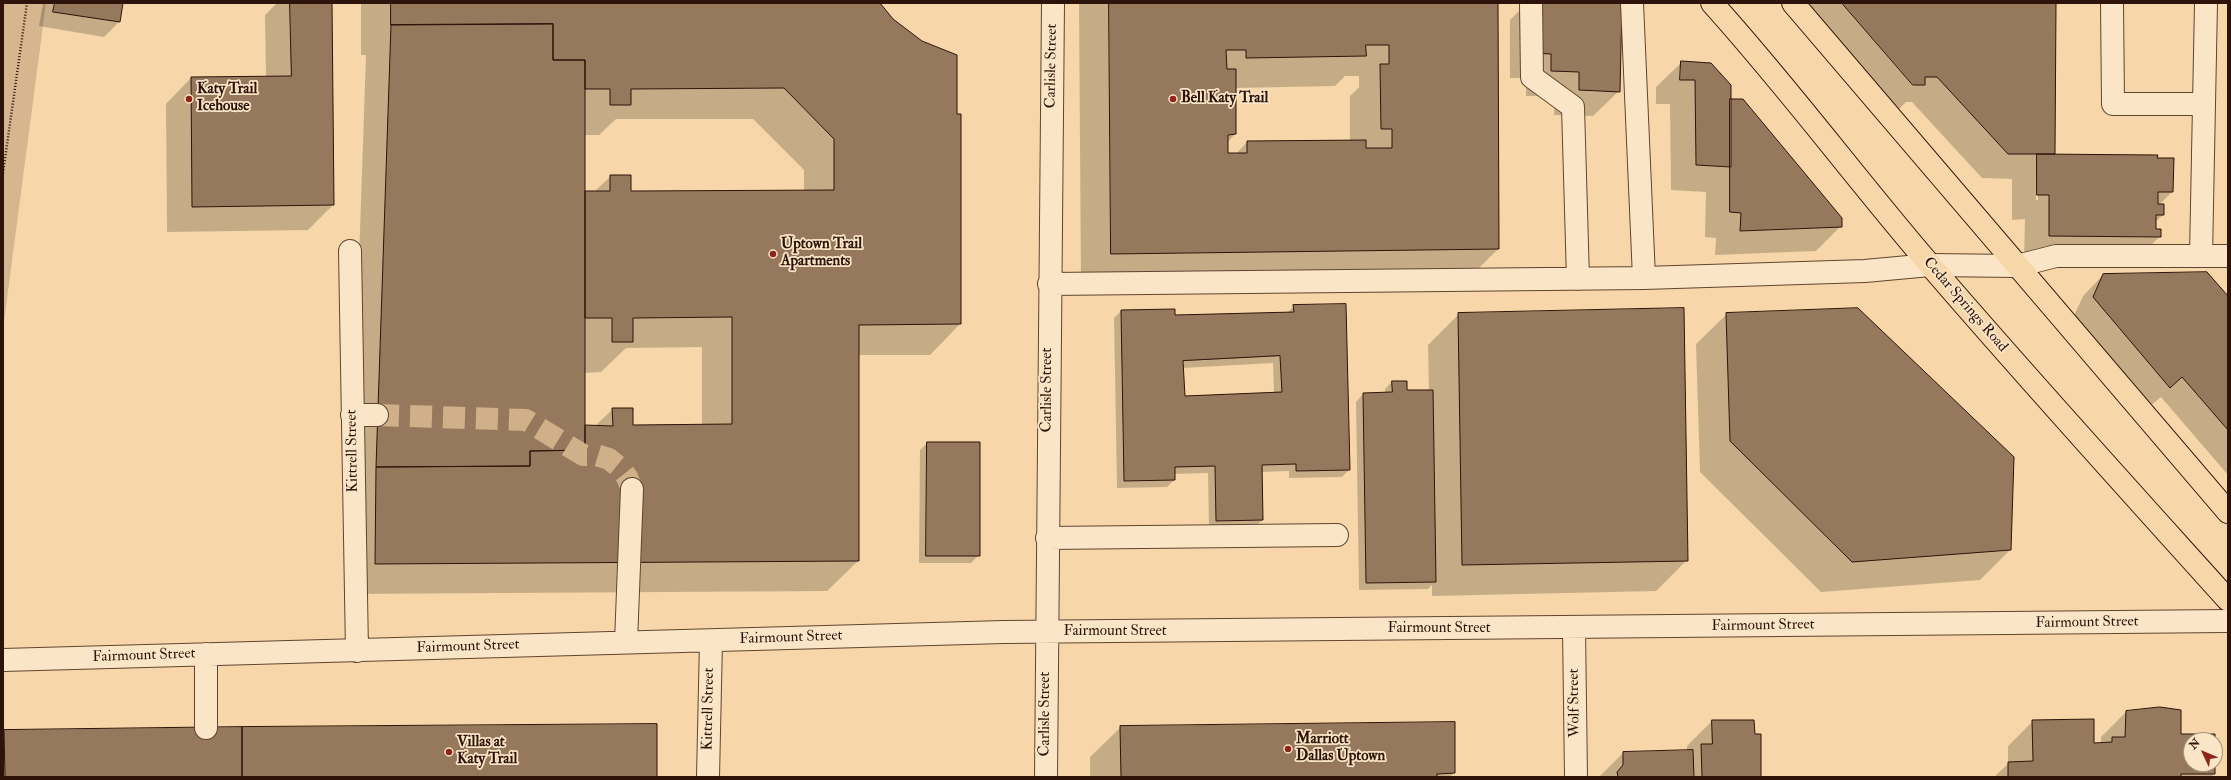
<!DOCTYPE html>
<style>
body{margin:0}
#map{position:relative;width:2231px;height:780px;overflow:hidden;background:#f7d7a9;font-family:"IM FELL Double Pica",serif}
canvas{display:block}
.frame{position:absolute;inset:0;border:4px solid #2d1309;pointer-events:none}
.north{position:absolute;left:2183px;top:732px;width:40px;height:40px;box-sizing:border-box;background:#fae5c7;border:1px solid #a8917b;border-radius:50%;rotate:314deg;font-size:11px;font-weight:700;line-height:16px;text-align:center;color:#2d1309}
.north::after{content:'';display:block;margin:auto;width:14px;height:18px;background:#8f2418;clip-path:polygon(50% 0,100% 100%,50% 72%,0 100%)}
</style>
<div id="map">
<canvas width="2231" height="780"></canvas>
<div class="frame"></div>
<div class="north">N</div>
</div>
<script>
const ctx = document.querySelector('canvas').getContext('2d');
ctx.lineJoin = 'round';
function fillPath(path, color) {
  ctx.fillStyle = color;
  ctx.fill(path, 'evenodd');
}
function stroke(path, color, width, dash) {
  ctx.strokeStyle = color;
  ctx.lineWidth = width;
  ctx.lineCap = dash ? 'butt' : 'round';
  ctx.setLineDash(dash || []);
  ctx.stroke(path);
}
function drawText(font, color, halo, rows, align = 'center') {
  ctx.font = font + ' "IM FELL Double Pica",serif';
  ctx.lineWidth = 3.5;
  ctx.setLineDash([]);
  ctx.textBaseline = 'middle';
  ctx.strokeStyle = halo;
  ctx.fillStyle = color;
  for (const [text, x, y, turn = 0] of rows) {
    ctx.save();
    ctx.translate(x, y);
    ctx.rotate((+turn || 0) * Math.PI / 180);
    ctx.textAlign = isNaN(turn) ? turn : align;
    if (halo) ctx.strokeText(text, 0, 0);
    ctx.fillText(text, 0, 0);
    ctx.restore();
  }
}
const green = new Path2D(`
 M3,3h43l-43,326z`);
const shadow = new Path2D(`
 M43,3h79l-3,19 -15,15 -65,-11z
 M277,3h54l2,202 -25,25 -141,2 -1,-128 25,-26 75,-1 -1,-62z
 M361,3h517l14,17 30,22 38,282 -30,31h-72v206l-31,30 -482,3 6,-101 15,-438h-5zM616,119h137l51,51v21l-174,1 -19,-16 -17,16h-10v-57h15zM702,347v79h-70l-19,-17 -18,17h-11v-53l17,-1 25,-24z
 M1079,3h418l1,246 -30,30 -387,5zM1345,76h14v11l-9,9v45l-103,1 -11,12h-9v-11l8,-9v-46l100,-2z
 M1621,3l-2,88 -26,25 -39,-1 1,-19h-29v-18h-16v-58l11,-11z
 M1811,3h244l-1,152 102,4 16,33 -13,13 4,10 -8,7v8l5,6 -25,25h-111l1,-42 -13,1v-41l-30,-1 -70,-76h-6l-7,7 -11,1 -82,-94zM2036,179h2v21h-2z
 M1682,62l47,38 112,126 -25,25 -101,4 1,-17 -11,-1 1,-45 -35,-2 -1,-86h-14v-17z
 M2103,275l125,23v177l-67,-78 -12,10 -76,-89 10,-22z
 M1294,306l55,164 -7,7 -53,1v-7l-28,1 1,48 -7,7 -46,1 -1,-55 -34,1v6l-7,7 -50,1 -3,-170 7,-7 54,5 112,-3zM1273,363l1,30 -90,4 -2,-29z
 M1459,314l228,246 -31,31 -224,5v-11l-4,4 -69,1 -3,-188 7,-8h22v-5l7,-7 14,9h23l-1,-46z
 M1727,314l283,236 -30,30 -159,12 -121,-120 -4,-128z
 M927,443l52,112 -8,8h-52l1,-113z
 M2126,712l54,23 34,5h-23v24h23v10l-3,3h-217l14,-13v-18l25,-25 60,23h8v-7z
 M1712,721l42,14 6,42h-161l24,-24 64,-2v-5z
 M1121,727l333,46 -4,4h-360v-20z
 M5,731l651,46h-653v-44z`);
const building = new Path2D(`
 M55,3h68l-3,19 -67,-10z
 M290,3h42l2,202 -142,2 -1,-130 100,-1z
 M391,3h489l13,16 29,22 35,14v59h4v210l-102,1v236l-484,3 1,-97 154,-1v-15l55,-1v-25l28,1 -1,-18h21v17l99,-1v-107l-99,1v24h-21v-24h-27v-127h25v-16h21v16l203,-1v-51l-50,-51 -153,1v16h-21v-16h-25v-29h-32v-36l-162,1z
 M1109,3h389l1,246 -388,5zM1366,45h23v19h-9l1,65h11v19h-26v-8l-119,1v12h-19v-18l8,-1v-65h-9l-1,-19h20v8l120,-2z
 M1535,3h87l-2,89 -41,-2v-18l-28,-1v-17l-17,-1z
 M1842,3h214l-1,151h-47l-71,-77h-12v8h-12z
 M553,24v36h32v390l-55,1v15l-154,1 15,-442z
 M1681,61l30,2 20,22v82l-35,-2 -1,-85h-15z
 M1730,99h13l99,119v9l-102,4 1,-18 -11,-1z
 M2037,154l121,1 -1,3h17l-1,34h-15v12h6v11h-8v14h5v8l-112,-1v-41h-12z
 M2207,272l21,24v134l-46,-53 -12,11 -77,-91 10,-23z
 M1346,304l4,166 -54,1v-7l-34,1 1,55 -47,1 -1,-55 -40,1v13l-51,1 -3,-171 54,-1v6l119,-3 -1,-7zM1280,356l2,36 -97,4 -2,-35z
 M1684,308l4,253 -226,4 -4,-252z
 M1858,308l156,149 -3,93 -159,12 -122,-121 -4,-128z
 M1392,381h15v9h26l3,192 -70,1 -3,-190 29,-1z
 M927,442h53v114h-54z
 M2160,707l21,3v24h34v40h-34v3h-173v-15l25,-1 -1,-41 62,-1v24l18,-1v-5h13l1,-26zM2191,740h24v24h-24z
 M1712,720h42l1,14h6v43h-59l-1,-33h11z
 M1455,722v51l-18,1v3h-316l-1,-51z
 M657,724v53h-415v-50z
 M242,727v50h-237l-1,-47z
 M1693,750l1,27h-76l-1,-5 6,-7v-13z`);
const minorTunnel = new Path2D(`
 M377,415l149,5 57,35h13l13,4 10,8 8,10 5,12`);
const path = new Path2D(`
 M3,173l24,-170`);
const minor = new Path2D(`
 M1531,3l1,74 41,30 5,172
 M1632,3l12,275
 M2112,3l1,101h91
 M350,251l7,400
 M2201,256l5,-253
 M1049,284l595,-6 221,-7 65,-6 87,1 39,-10h172
 M352,415h25
 M1047,538l290,-3
 M1574,628l2,149
 M626,642l6,-153
 M206,654v74
 M3,660l1001,-28 1224,-11
 M708,777l3,-136
 M1046,777l7,-774`);
const major = new Path2D(`
 M1712,3c76,84 144,176 218,262 97,113 198,224 298,335
 M1793,3l435,509`);
const markers = [
 [189,99,4,"#8f2418"],
 [1173,99,4,"#8f2418"],
 [773,254,4,"#8f2418"],
 [1288,749,4,"#8f2418"],
 [449,752,4,"#8f2418"]
];
const streetNames = [
 ["Carlisle Street",1052,66,-89],
 ["Cedar Springs Road",1965,305,49],
 ["Carlisle Street",1048,390,-90],
 ["Kittrell Street",353,451,-91],
 ["Fairmount Street",2087,623,-1],
 ["Fairmount Street",1763,626,-1],
 ["Fairmount Street",1439,629],
 ["Fairmount Street",1115,632],
 ["Fairmount Street",791,638,-2],
 ["Fairmount Street",468,647,-2],
 ["Fairmount Street",144,656,-2],
 ["Wolf Street",1575,703,-91],
 ["Kittrell Street",709,709,-89],
 ["Carlisle Street",1046,714,-90]
];
const poiNames = [
 ["Katy Trail",197,90],
 ["Icehouse",197,107],
 ["Bell Katy Trail",1181,99],
 ["Uptown Trail",781,245],
 ["Apartments",781,262],
 ["Marriott",1296,740],
 ["Dallas Uptown",1296,757],
 ["Villas at",457,743],
 ["Katy Trail",457,760]
];
fillPath(green, '#d5b68e');
fillPath(shadow, '#0003');
fillPath(building, '#96795c');
stroke(building, '#2d1309', 1);
stroke(minorTunnel, '#cfb089', 22, [22, 11]);
stroke(minor, '#604431', 24);
stroke(major, '#2d1309', 24);
stroke(path, '#2d1309', 2.5, [1, 2]);
stroke(minor, '#fae5c7', 22);
stroke(major, '#f7d7a9', 22);
for (const [x, y, r, color] of markers) {
  const dot = new Path2D();
  dot.arc(x, y, r, 0, 2 * Math.PI);
  ctx.fillStyle = color;
  ctx.fill(dot);
  stroke(dot, '#fae5c7', 1.5);
}
drawText('15px', '#2d1309', '#fae5c7', streetNames);
drawText('bold 15px', '#2d1309', '#fae5c7', poiNames, 'left');
</script>
